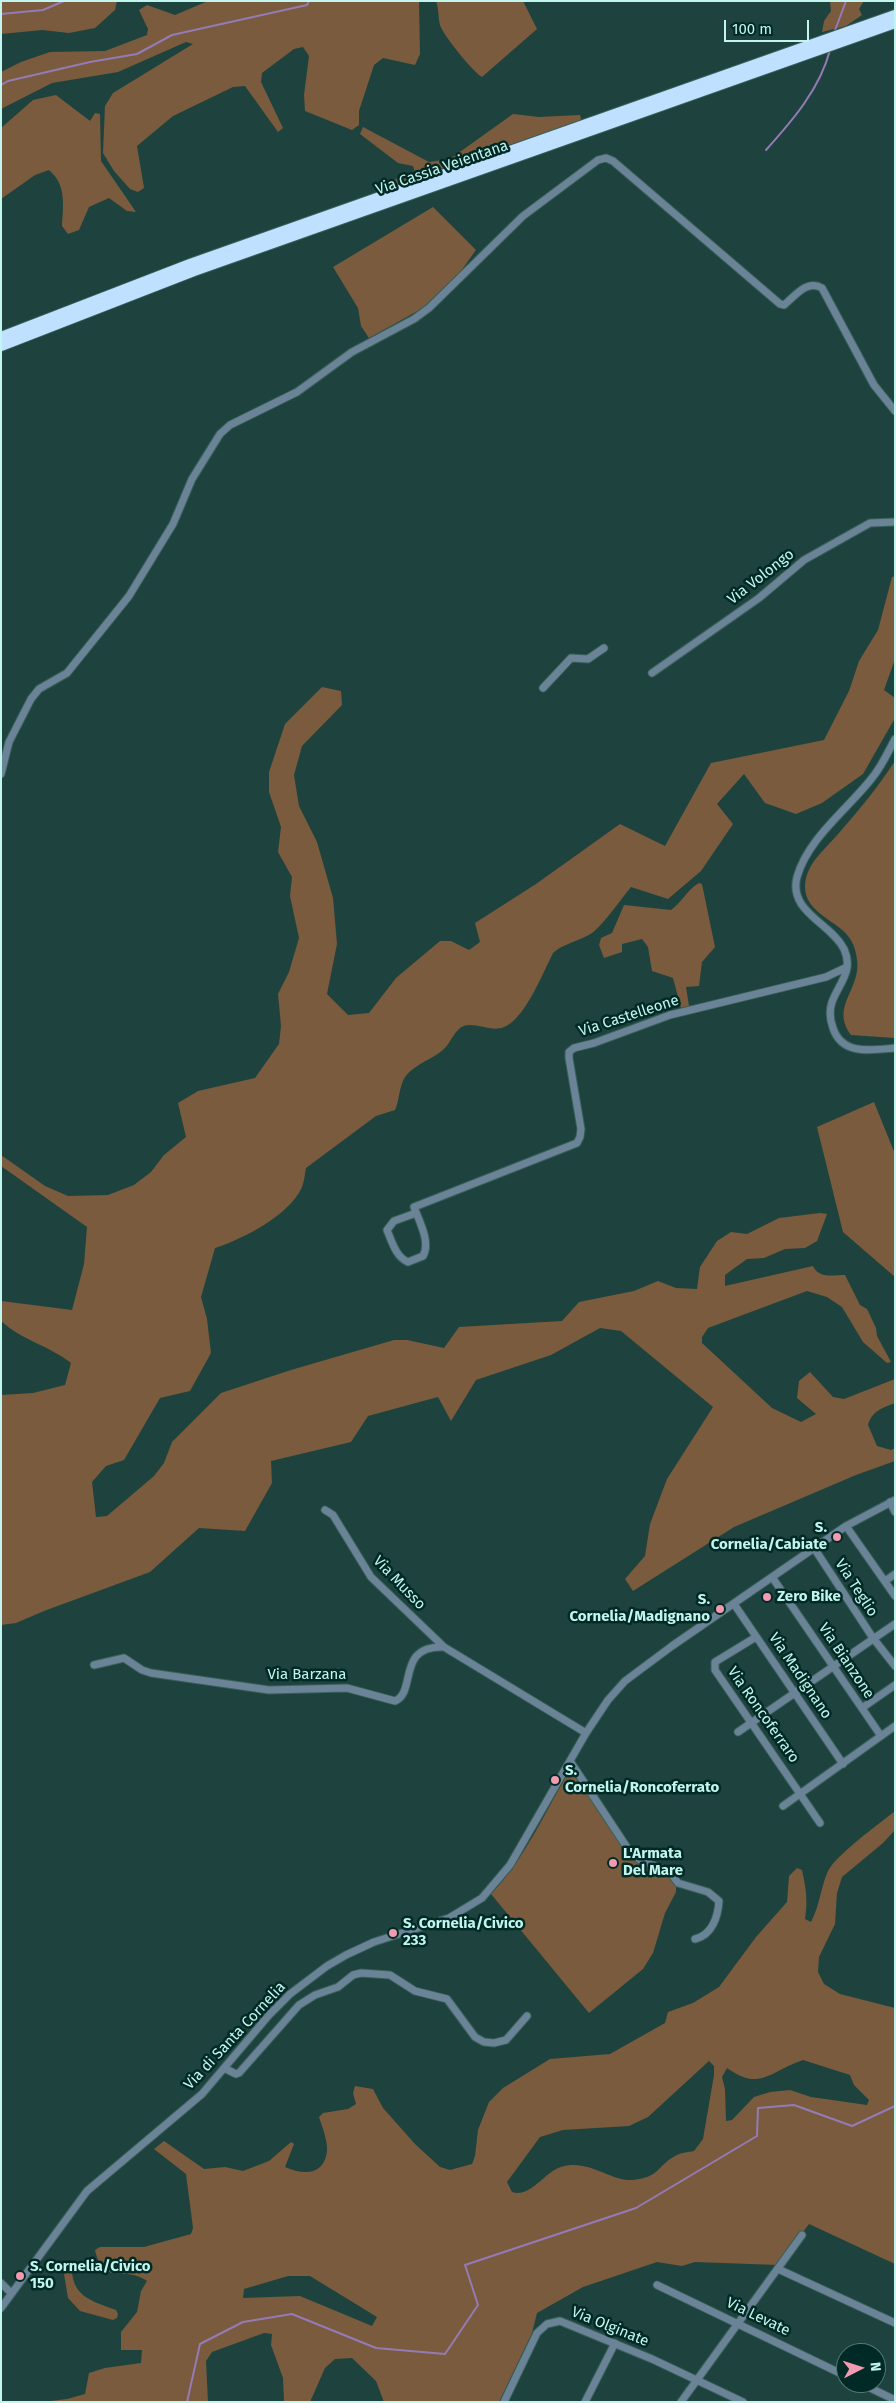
<!DOCTYPE html>
<style>
body{margin:0}
#map{position:relative;width:896px;height:2403px;overflow:hidden;background:#1e433e;font-family:"Fira Sans",sans-serif}
canvas{display:block}
.frame{position:absolute;inset:0;border:2px solid #c1f6ee;pointer-events:none}
.north{position:absolute;left:836px;top:2343px;width:50px;height:50px;box-sizing:border-box;background:#012925;border:1px solid #4e7b75;border-radius:50%;rotate:85deg;font-size:14px;font-weight:700;line-height:20px;text-align:center;color:#c1f6ee}
.north::after{content:'';display:block;margin:auto;width:18px;height:22px;background:#f29aaf;clip-path:polygon(50% 0,100% 100%,50% 72%,0 100%)}
.scale{position:absolute;left:724px;top:20px;width:85px;height:22px;box-sizing:border-box;border:2px solid #c1f6ee;border-top:0;padding-left:6px;font-size:15px;line-height:18px;white-space:nowrap;color:#c1f6ee;-webkit-text-stroke:4px #012925;paint-order:stroke}
</style>
<div id="map">
<canvas width="896" height="2403"></canvas>
<div class="frame"></div>
<div class="north">N</div>
<div class="scale">100 m</div>
</div>
<script>
const ctx = document.querySelector('canvas').getContext('2d');
ctx.lineJoin = 'round';
function fillPath(path, color) {
  ctx.fillStyle = color;
  ctx.fill(path, 'evenodd');
}
function stroke(path, color, width, dash) {
  ctx.strokeStyle = color;
  ctx.lineWidth = width;
  ctx.lineCap = dash ? 'butt' : 'round';
  ctx.setLineDash(dash || []);
  ctx.stroke(path);
}
function drawText(font, color, halo, rows, align = 'center') {
  ctx.font = font + ' "Fira Sans",sans-serif';
  ctx.lineWidth = 5;
  ctx.setLineDash([]);
  ctx.textBaseline = 'middle';
  ctx.strokeStyle = halo;
  ctx.fillStyle = color;
  for (const [text, x, y, turn = 0] of rows) {
    ctx.save();
    ctx.translate(x, y);
    ctx.rotate((+turn || 0) * Math.PI / 180);
    ctx.textAlign = isNaN(turn) ? turn : align;
    if (halo) ctx.strokeText(text, 0, 0);
    ctx.fillText(text, 0, 0);
    ctx.restore();
  }
}
const green = new Path2D(`
 M1,1h116l-2,9 -20,18 -26,5 -27,-3 -41,4z
 M208,1h211l1,53 -5,11 -32,-7 -9,7 -15,46v14l-7,5 -47,-19 -1,-16 5,-39 -6,-9 -9,2 -32,24 -1,9 22,46 -5,4 -33,-46 -12,1 -60,29 -36,30 7,42 -6,4 -8,-3 -16,-18 -11,-18 2,-47 8,-13 80,-49 -7,-2 -68,30 -66,11 -51,26v-37l20,-10 29,-10 55,-1 42,-16 1,-6 -9,-19 8,-5 28,10z
 M436,1h87l14,28 -55,48c-10,-6 -39,-42 -42,-52 -2,-8 -1,-16 -4,-24z
 M830,1h34l-5,8 3,6 -16,11 -24,6 2,-11 7,-10z
 M56,95l34,26 5,-8 5,1 1,47 35,51 -9,-1 -18,-13 -20,9 -10,23 -11,4 -6,-8c1,-20 5,-41 -13,-56l-14,5 -34,24v-71l32,-28z
 M513,114l26,3 41,-2 1,4 -3,5 -197,65v-5l34,-11 -2,-7 -15,-3 -38,-29 3,-7 66,35 21,-3z
 M433,207l43,43 -15,21 -38,37 -54,30 -8,-12 -3,-18 -25,-41z
 M895,576v83l-11,31 11,8v20l-32,56 -41,29 -26,11 -31,-11 -21,-29 -27,30 16,20 -32,47 -33,28 -37,-12c-10,12 -27,37 -39,46 -12,8 -28,10 -39,20 -10,20 -24,55 -41,69 -15,13 -26,3 -43,3 -13,0 -17,16 -24,23 -12,12 -35,17 -42,33 -4,9 -4,20 -8,29l-19,6 -70,52c-1,6 -2,14 -4,19 -12,28 -59,52 -87,61l-14,49 6,22 4,34 -21,38 -30,7 -36,62 -18,6 -14,16 4,35 11,-1 47,-40 10,-13 8,-21 49,-49 70,-23 103,-30h13l37,8 15,-21 103,-6 17,-19 55,-11 24,-10 18,7 21,1 3,-22 17,-26 14,-9 16,2 32,-16 41,-5 7,1 -10,27 -12,7 -20,1 -21,9 -17,1 -22,16v11l88,-20c6,13 20,9 32,9l15,30 7,4 9,19 1,8 14,26 -4,1 -24,-21 -21,-35 -15,-10 -20,-6 -99,37 -6,9v6l70,65 29,14 15,-8 -19,-16 2,-17 11,-9 23,25 11,2 51,-20v24c-13,5 -23,8 -27,22l9,21 14,4 4,-2v13l-39,14 -122,52 -101,64 -8,-12 20,-23 5,-32 17,-45 46,-72 -92,-76 -21,-3 -49,27 -75,25 -25,41 -13,-24 -70,19 -17,26 -80,19 1,22 -27,48 -46,-3 -49,44 -106,39 -28,12 -15,2v-230l32,-2 32,-8 6,-22c-23,-18 -48,-22 -70,-42v-20l71,9 12,-46 3,-37 -86,-61v-11l44,31 23,10 40,-1 26,-10 17,-13 13,-17 22,-18 -8,-34 20,-12 57,-13 24,-34 2,-18 -3,-32 11,-22 10,-34 -9,-42 2,-19 -14,-25 3,-25 -12,-35v-20l16,-48 37,-37 19,4 1,14 -40,41 -8,29 5,31 18,36 16,56 4,46 -10,50 21,21 21,-2 27,-35 44,-37h11l18,9 11,-8 -5,-19 61,-39 84,-60 45,22 46,-83 113,-23 25,-49 10,-30 19,-31 14,-53z
 M895,761v277l-44,-3c-21,-29 10,-45 6,-75 -3,-32 -25,-33 -44,-53 -9,-10 -10,-23 -5,-35 6,-15 21,-27 31,-39 20,-23 39,-46 56,-72z
 M699,883l3,1 13,63 -13,15 -3,24 -13,1 3,19 -8,2 -8,-30 -21,-7 -4,-24 -6,-8 -20,5v8l-18,6 -5,-13 2,-7 11,-5 12,-28 47,5c11,-8 16,-20 28,-27z
 M874,1102l21,52v123l-52,-45 -26,-105z
 M571,1768l51,78 10,11 37,16 7,12v7l-11,21 -12,40 -10,16 -54,44 -98,-119c34,-35 55,-84 80,-126z
 M895,1811v19l-12,13 -41,34 -5,16 -2,31 -16,33 -1,15 6,12 16,10 55,14v256l-86,-40 -31,41 -83,-3 -13,4 -25,-4 -74,25 -46,26 -5,20 -33,69h-115l-8,-21 -24,-23 -17,1 -10,9 -15,34h-26l-1,-24 -12,-33 1,-11 -8,-1 -52,19 -6,9 2,41h-166l25,-3 18,-5 4,-21 16,-5 36,-5 1,-13h-21v-18l16,-20 4,-21 6,-10c-22,-16 -44,6 -52,-31l5,-3h44l47,-13 2,-6 -7,-54 -32,-25 10,-8 40,28 21,-2 18,4 26,-10 22,-19 3,2 -9,23c18,8 39,9 42,-16 1,-9 -5,-25 -8,-34l4,-4 25,-4 8,-5 -3,-11 2,-7 18,3 10,19 32,36 25,23 10,3 22,-6 3,-8 3,-26 11,-28 14,-14 47,-29 60,-5 55,-31 3,-11 25,-9 26,-16 37,-50 31,-35 2,-26 8,-8 5,2c4,18 6,31 3,49l6,3c9,-17 10,-36 17,-51 9,-17 51,-47 67,-60zM803,2060l47,15 4,10 15,15 -2,5 -56,-8 -21,-7 -20,2 -16,5 -22,23 -6,1 -1,-32 -3,-12 5,-9c33,24 43,3 76,-8zM709,2061l5,5v9l-11,64 -9,12c-6,1 -14,2 -19,5 -19,11 -15,21 -42,24 -22,2 -45,-22 -72,-13 -17,5 -30,31 -49,25l-5,-10 33,-45 23,-7 66,-4 19,-9zM288,2276h22l67,41 -5,9 -72,-30 -57,2 1,-9z
 M67,2270l5,2c2,26 23,30 44,38l2,4 -1,4 -4,2 -33,-9 -12,-13 -4,-24z`);
const stream = new Path2D(`
 M1,14l42,-4 21,-9
 M834,33l12,-32
 M1,85l7,-4 82,-19 47,-8 35,-19 135,-30 2,-4
 M766,150c26,-29 54,-61 64,-100
 M187,2402l13,-58 43,-22 49,-8 84,34 69,6 33,-49 -13,-40 171,-57 121,-72 1,-28 36,-3 58,21 43,-20`);
const minor = new Path2D(`
 M652,673l107,-75 45,-38 66,-37 25,-1
 M543,688l28,-30 17,1 16,-11
 M895,739c-7,13 -13,27 -23,39 -24,31 -64,60 -75,99 -9,35 34,46 47,72 10,22 -5,34 -12,53 -3,9 -2,18 1,26 9,28 39,22 62,20
 M1,774l8,-32 22,-43 8,-10 28,-16 62,-77 44,-72 19,-45 28,-45 10,-9 67,-33 55,-40 62,-33 15,-11 94,-92 75,-56 8,-2 7,3 167,143 4,1c11,-9 23,-26 38,-17l52,97 21,26
 M416,1213l-22,8 -7,9c5,12 9,27 21,32l15,-6c8,-14 -4,-35 -9,-49l163,-64 3,-6 1,-8 -12,-71v-6l5,-4 20,-5 76,-28 156,-38 21,-10
 M890,1502l5,10
 M325,1510l8,5 38,62 73,70
 M846,1526l49,70
 M814,1548l59,90 22,28
 M772,1577l109,159
 M885,1581l10,-7
 M734,1604l109,160
 M756,1637l-41,25v8l105,153
 M94,1665l30,-7 18,12 9,3 118,17 78,-2 48,13c22,-9 1,-56 49,-54l142,86
 M862,1708l33,-23
 M738,1732l157,-108
 M570,1761l58,88 12,11 30,12 8,11 30,9 11,9c-1,16 -7,34 -24,38
 M783,1806l112,-80
 M224,2068l12,6 3,-1 60,-68 16,-10 23,-8 15,-12 8,-2 29,2 25,16 32,8 28,38 9,5 10,1 12,-3 21,-24
 M778,2269l117,54
 M1,2283l10,10
 M657,2285l189,91
 M1,2308l86,-117 115,-97 67,-79 21,-21 37,-28 19,-11 28,-13 75,-24 33,-20 28,-33 76,-132 22,-33 17,-19 47,-35 174,-120 49,-26
 M860,2383l35,17
 M504,2402l33,-69 10,-9 13,-3 92,38 91,43
 M585,2402l30,-59
 M681,2402l121,-167`);
const highway = new Path2D(`
 M1,337l189,-73 705,-249
 M1,346l193,-75 701,-248`);
const markers = [
 [837,1537,5,"#f29aaf"],
 [767,1597,5,"#f29aaf"],
 [720,1609,5,"#f29aaf"],
 [555,1780,5,"#f29aaf"],
 [613,1863,5,"#f29aaf"],
 [393,1933,5,"#f29aaf"],
 [20,2276,5,"#f29aaf"]
];
const streetNames = [
 ["Via Cassia Veientana",442,168,-19],
 ["Via Volongo",761,577,-38],
 ["Via Castelleone",629,1016,-18],
 ["Via Musso",399,1583,46],
 ["Via Teglio",856,1588,57],
 ["Via Bianzone",846,1661,56],
 ["Via Barzana",307,1675],
 ["Via Madignano",800,1676,56],
 ["Via Roncoferraro",763,1715,55],
 ["Via di Santa Cornelia",235,2036,-47],
 ["Via Levate",758,2317,26],
 ["Via Olginate",610,2327,22]
];
const poiNames = [
 ["S.",827,1528,"right"],
 ["Cornelia/Cabiate",827,1545,"right"],
 ["Zero Bike",777,1597],
 ["S.",710,1600,"right"],
 ["Cornelia/Madignano",710,1617,"right"],
 ["S.",565,1771],
 ["Cornelia/Roncoferrato",565,1788],
 ["L'Armata",623,1854],
 ["Del Mare",623,1871],
 ["S. Cornelia/Civico",403,1924],
 ["233",403,1941],
 ["S. Cornelia/Civico",30,2267],
 ["150",30,2284]
];
fillPath(green, '#7a5b3d');
stroke(stream, '#957bb6', 2);
stroke(minor, '#38605a', 9);
stroke(highway, '#38605a', 12);
stroke(minor, '#6b8397', 7);
stroke(highway, '#bfe1ff', 10);
for (const [x, y, r, color] of markers) {
  const dot = new Path2D();
  dot.arc(x, y, r, 0, 2 * Math.PI);
  ctx.fillStyle = color;
  ctx.fill(dot);
  stroke(dot, '#012925', 2);
}
drawText('15px', '#c1f6ee', '#012925', streetNames);
drawText('bold 15px', '#c1f6ee', '#012925', poiNames, 'left');
</script>
